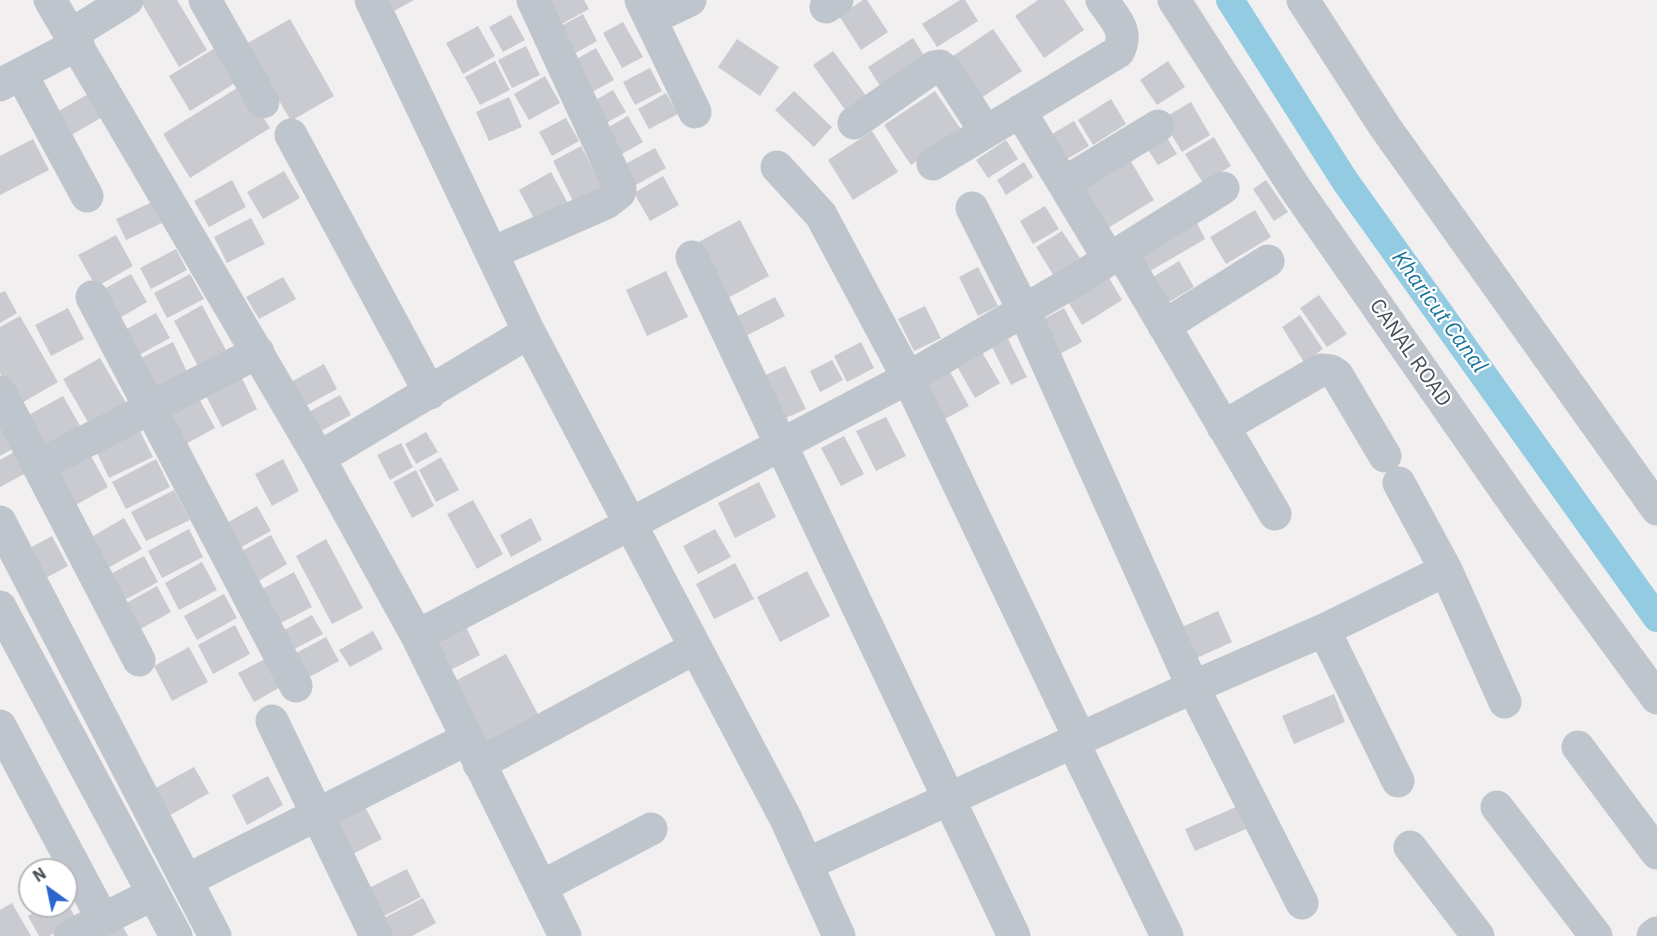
<!DOCTYPE html>
<style>
body{margin:0}
#map{position:relative;width:1657px;height:936px;overflow:hidden;background:#f1efef;font-family:"IBM Plex Sans",sans-serif}
canvas{display:block}
.north{position:absolute;left:18px;top:858px;width:60px;height:60px;box-sizing:border-box;background:#fff;border:2px solid #b6b9bd;border-radius:50%;rotate:327deg;font-size:16px;font-weight:700;line-height:24px;text-align:center;color:#49505a}
.north::after{content:'';display:block;margin:auto;width:21px;height:27px;background:#2c65ce;clip-path:polygon(50% 0,100% 100%,50% 72%,0 100%)}
</style>
<div id="map">
<canvas width="1657" height="936"></canvas>
<div class="north">N</div>
</div>
<script>
const ctx = document.querySelector('canvas').getContext('2d');
ctx.lineJoin = 'round';
function stroke(path, color, width, dash) {
  ctx.strokeStyle = color;
  ctx.lineWidth = width;
  ctx.lineCap = dash ? 'butt' : 'round';
  ctx.setLineDash(dash || []);
  ctx.stroke(path);
}
function fillPath(path, color) {
  ctx.fillStyle = color;
  ctx.fill(path, 'evenodd');
}
function drawText(font, color, halo, rows, align = 'center') {
  ctx.font = font + ' "IBM Plex Sans",sans-serif';
  ctx.lineWidth = 4.5;
  ctx.setLineDash([]);
  ctx.textBaseline = 'middle';
  ctx.strokeStyle = halo;
  ctx.fillStyle = color;
  for (const [text, x, y, turn = 0] of rows) {
    ctx.save();
    ctx.translate(x, y);
    ctx.rotate((+turn || 0) * Math.PI / 180);
    ctx.textAlign = isNaN(turn) ? turn : align;
    if (halo) ctx.strokeText(text, 0, 0);
    ctx.fillText(text, 0, 0);
    ctx.restore();
  }
}
const canal = new Path2D(`
 M1230,0l115,181 312,437`);
const building = new Path2D(`
 M144,0h33l30,50 -28,17 -38,-65z
 M388,0h26l-20,11z
 M544,0h40l5,9 -31,17z
 M863,0h4l21,32 -27,18 -22,-34z
 M960,0h5l13,21 -41,26 -15,-23z
 M1038,0h26l20,30 -40,28 -29,-42z
 M583,14l14,27 -32,18 -15,-27z
 M511,15l14,25 -22,12 -14,-25z
 M290,19l44,77 -43,25 -45,-77z
 M623,22l20,35 -21,11 -19,-35z
 M478,26l17,30 -32,18 -17,-31z
 M993,29l29,42 -47,31 -28,-42z
 M913,38l12,19 -45,29 -12,-19z
 M737,39l42,28 -19,29 -42,-29z
 M526,46l14,29 -28,13 -14,-28z
 M215,48l20,35 -45,28 -21,-35z
 M596,48l18,32 -31,17 -17,-32z
 M833,51l34,46 -21,14 -33,-46z
 M495,61l15,29 -30,15 -15,-28z
 M1168,61l17,26 -28,18 -17,-25z
 M650,68l12,23 -27,14 -12,-23z
 M545,76l15,27 -31,17 -15,-26z
 M242,85l28,43 -80,50 -27,-44z
 M613,90l13,22 -27,15 -12,-22z
 M794,91l38,36 -18,20 -39,-37z
 M935,91l27,40 -51,34 -27,-40z
 M90,93l14,23 -41,24 -13,-24z
 M666,93l12,21 -29,15 -11,-20z
 M509,97l13,30 -33,14 -13,-29z
 M1111,99l15,25 -33,21 -15,-25z
 M1191,102l19,33 -28,17 -20,-33z
 M628,116l15,26 -28,16 -15,-26z
 M566,118l13,23 -27,15 -13,-24z
 M1074,121l15,25 -32,19 -15,-25z
 M872,131l26,41 -45,28 -25,-40z
 M1164,133l13,21 -19,11 -13,-20z
 M1214,137l17,29 -28,17 -18,-29z
 M33,139l16,31 -49,25v-39z
 M1006,140l12,19 -30,19 -12,-18z
 M581,146l22,42 -29,15 -21,-42z
 M655,148l11,20 -37,21 -11,-21z
 M1130,160l24,40 -46,28 -25,-39z
 M1024,162l9,15 -27,18 -9,-15z
 M284,171l16,27 -37,21 -16,-27z
 M551,172l20,37 -33,17 -19,-36z
 M663,176l16,29 -29,16 -16,-28z
 M232,180l14,27 -37,20 -15,-26z
 M1266,180l22,32 -14,9 -21,-32z
 M152,202l10,21 -36,17 -10,-21z
 M1045,206l14,23 -26,15 -13,-23z
 M1255,210l16,27 -45,27 -16,-27z
 M251,218l14,26 -38,19 -13,-26z
 M1195,219l10,20 -65,38 -7,-18z
 M740,220l29,56 -47,25 -29,-56z
 M1062,231l22,33 -27,17 -21,-34z
 M116,235l17,31 -37,21 -18,-32z
 M176,249l11,21 -36,19 -11,-21z
 M1179,261l15,26 -25,15 -16,-25z
 M978,267l20,39 -20,10 -19,-39z
 M666,271l22,46 -41,19 -21,-46z
 M131,274l16,28 -29,17 -16,-29z
 M190,274l14,25 -37,19 -13,-25z
 M283,277l13,22 -37,20 -13,-22z
 M1109,278l13,22 -40,25 -13,-22z
 M5,291l12,22 -17,10v-30z
 M1319,295l28,39 -20,13 -27,-39z
 M775,297l10,19 -49,25 -10,-19z
 M202,305l26,49 -28,16 -26,-49z
 M925,306l16,32 -27,13 -16,-32z
 M68,308l16,31 -33,17 -16,-31z
 M1064,308l18,34 -24,13 -18,-34z
 M156,313l14,25 -31,17 -14,-25z
 M1300,315l23,34 -19,13 -22,-35z
 M20,316l38,66 -40,23 -18,-32v-46z
 M1006,335l21,42 -16,8 -21,-42z
 M173,342l14,30 -36,19 -16,-30z
 M861,342l13,26 -27,14 -13,-26z
 M979,347l21,36 -25,15 -21,-37z
 M100,358l29,50 -37,21 -29,-50z
 M832,360l11,20 -23,12 -10,-21z
 M324,364l13,25 -35,19 -13,-25z
 M785,366l21,43 -29,13 -20,-43z
 M948,368l21,38 -26,14 -21,-38z
 M240,374l17,35 -35,18 -18,-35z
 M196,393l19,35 -40,22 -19,-35z
 M340,395l11,20 -36,19 -10,-20z
 M63,396l20,35 -37,20 -19,-35z
 M886,417l20,39 -30,15 -20,-40z
 M0,422l14,26 -14,8z
 M139,429l14,28 -44,21 -14,-29z
 M426,432l12,20 -22,12 -11,-20z
 M844,436l20,38 -23,12 -20,-38z
 M401,443l12,24 -23,13 -13,-25z
 M14,452l12,21 -26,14v-27z
 M91,456l17,31 -34,19 -16,-32z
 M441,457l18,33 -23,12 -17,-32z
 M156,459l14,28 -44,22 -14,-27z
 M283,459l16,32 -27,15 -17,-32z
 M416,470l18,36 -22,12 -19,-36z
 M759,482l17,35 -41,21 -17,-35z
 M174,490l16,30 -44,21 -15,-29z
 M473,500l30,54 -26,15 -30,-55z
 M257,506l14,25 -39,21 -14,-24z
 M124,518l18,31 -36,20 -18,-30z
 M531,518l11,22 -31,17 -11,-22z
 M189,529l14,28 -41,21 -14,-27z
 M715,529l16,28 -33,17 -15,-28z
 M271,535l16,29 -37,22 -17,-30z
 M52,536l16,30 -24,13 -16,-30z
 M326,539l37,69 -31,16 -36,-68z
 M144,556l14,26 -37,20 -14,-26z
 M202,562l15,28 -38,20 -14,-27z
 M735,563l19,36 -40,20 -18,-35z
 M807,571l23,45 -50,26 -23,-45z
 M294,572l18,35 -41,21 -18,-34z
 M157,586l14,26 -36,20 -14,-26z
 M224,594l13,24 -40,22 -13,-24z
 M1218,611l14,31 -44,20 -15,-31z
 M312,615l11,19 -36,19 -10,-19z
 M460,615l20,40 -39,20 -20,-41z
 M235,625l15,29 -37,20 -15,-29z
 M373,631l10,18 -33,18 -11,-17z
 M326,637l13,24 -39,21 -13,-24z
 M189,647l19,35 -36,19 -18,-35z
 M506,654l34,64 -62,33 -34,-64z
 M267,658l15,28 -28,16 -16,-29z
 M1334,694l11,28 -51,22 -12,-28z
 M194,767l15,26 -42,24 -15,-27z
 M268,776l15,29 -36,20 -15,-30z
 M364,805l18,34 -37,19 -18,-34z
 M1236,807l10,22 -51,22 -10,-22z
 M407,869l14,28 -39,20 -15,-28z
 M423,898l13,25 -24,13h-22l-8,-17z
 M66,900l11,21 -28,15h-10l-11,-20 17,-10h21z
 M12,903l19,33h-31v-26z
 M123,927l5,9h-23z`);
const minor = new Path2D(`
 M50,0l269,458 98,178 148,300
 M205,0l58,102
 M641,0l54,112
 M1174,0l121,188 225,323 137,187
 M1303,0l82,127 272,382
 M826,7l11,-7
 M650,19l40,-19
 M72,34l55,-34
 M21,74l66,122
 M0,85l78,-41
 M1020,111l89,148
 M854,123l80,-56 6,-1 7,6 39,60
 M291,135l139,258
 M933,164l185,-112c12,-21 -4,-34 -16,-52
 M777,167l44,48 87,163 172,361
 M1064,183l94,-57
 M972,208l51,101 170,378 109,216
 M1121,252l154,262
 M492,253l114,-50 13,-10 1,-5 -87,-188
 M692,257l322,679
 M92,297l204,389
 M1164,326l104,-65
 M529,332l257,487 53,117
 M0,392l139,268
 M1223,427l98,-57 10,1 6,4 48,81
 M319,458l210,-126 -158,-332
 M38,466l220,-114
 M0,522l215,414
 M1446,570l59,132
 M0,607l176,329
 M1324,630l74,151
 M417,636l491,-258 168,-98 147,-92
 M272,721l104,215
 M0,726l103,194
 M1073,742l94,194
 M1578,747l79,106
 M479,764l216,-116
 M1497,807l99,129
 M1410,847l68,89
 M807,864l386,-177 131,-57 122,-60 -47,-87
 M187,880l280,-141
 M541,887l110,-58
 M70,936l83,-42
 M1653,936l4,-3`);
const streetNames = [
 ["CANAL ROAD",1410,353,55]
];
const waterNames = [
 ["Kharicut Canal",1439,312,54]
];
stroke(canal, '#93cbe2', 28);
fillPath(building, '#c9cbd1');
stroke(minor, '#bfc5cc', 33);
drawText('21px', '#49505a', '#fff', streetNames);
drawText('italic 22px', '#1b759a', '#fff', waterNames);
</script>
